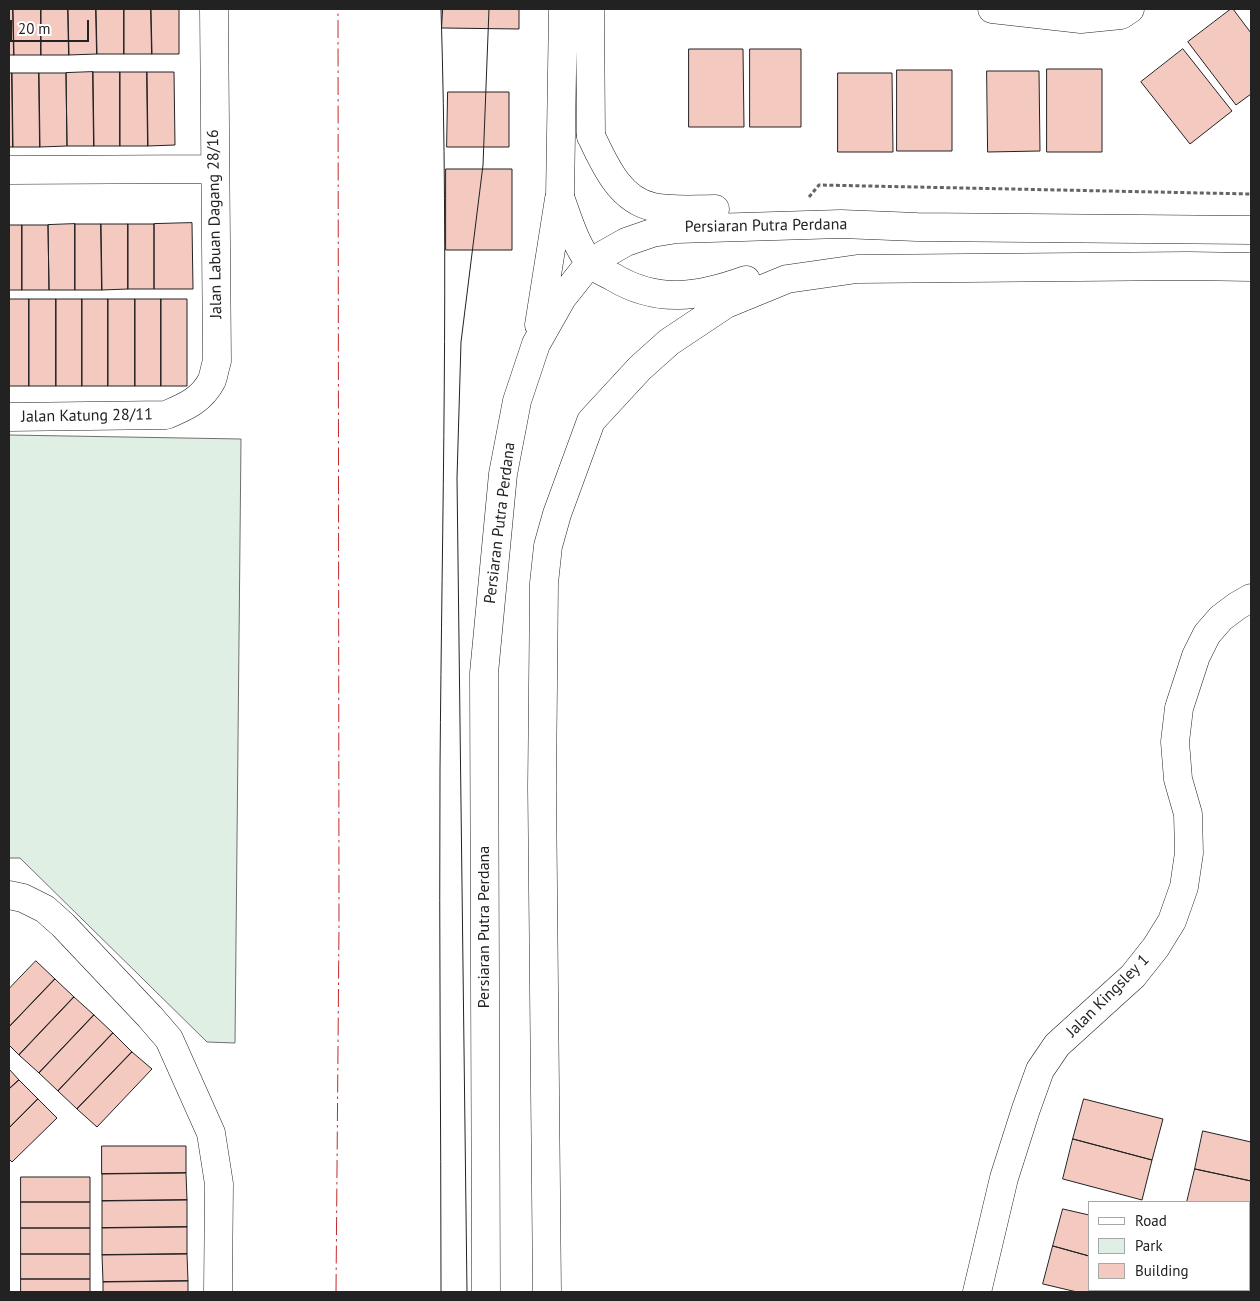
<!DOCTYPE html>
<style>
body{margin:0}
#map{position:relative;width:1260px;height:1301px;overflow:hidden;background:#fff;font-family:"PT Sans",sans-serif}
canvas{display:block}
.frame{position:absolute;inset:0;border:10px solid #222;pointer-events:none}
.legend{position:absolute;left:1088px;top:1201px;width:162px;height:90px;box-sizing:border-box;background:#fff;border:1px solid #a7a7a7;margin:0;padding:6px 9px;list-style:none;font-size:15px;color:#222}
.legend li{display:flex;align-items:center;gap:10px;height:25px}
.legend b{width:25px;border:1px solid #a7a7a7}
.scale{position:absolute;left:10px;top:20px;width:79px;height:22px;box-sizing:border-box;border:2px solid #222;border-top:0;padding-left:6px;font-size:15px;line-height:18px;white-space:nowrap;color:#222;-webkit-text-stroke:4px #fff;paint-order:stroke}
</style>
<div id="map">
<canvas width="1260" height="1301"></canvas>
<div class="frame"></div>
<ul class="legend">
<li><b style="height:6px;background:#fff"></b>Road</li>
<li><b style="height:14px;background:#e0efe3"></b>Park</li>
<li><b style="height:14px;background:#f3c9c0"></b>Building</li>
</ul>
<div class="scale">20 m</div>
</div>
<script>
const ctx = document.querySelector('canvas').getContext('2d');
ctx.lineJoin = 'round';
function fillPath(path, color) {
  ctx.fillStyle = color;
  ctx.fill(path, 'evenodd');
}
function stroke(path, color, width, dash) {
  ctx.strokeStyle = color;
  ctx.lineWidth = width;
  ctx.lineCap = dash ? 'butt' : 'round';
  ctx.setLineDash(dash || []);
  ctx.stroke(path);
}
function drawText(font, color, halo, rows, align = 'center') {
  ctx.font = font + ' "PT Sans",sans-serif';
  ctx.lineWidth = 4;
  ctx.setLineDash([]);
  ctx.textBaseline = 'middle';
  ctx.strokeStyle = halo;
  ctx.fillStyle = color;
  for (const [text, x, y, turn = 0] of rows) {
    ctx.save();
    ctx.translate(x, y);
    ctx.rotate((+turn || 0) * Math.PI / 180);
    ctx.textAlign = isNaN(turn) ? turn : align;
    if (halo) ctx.strokeText(text, 0, 0);
    ctx.fillText(text, 0, 0);
    ctx.restore();
  }
}
const green = new Path2D(`
 M9,435l232,4 -6,604 -28,-1 -187,-184h-11z`);
const building = new Path2D(`
 M9,9h4l1,46h-5z
 M13,9h28v46h-27z
 M41,9h27l1,46h-28z
 M68,9h28l1,45 -28,1z
 M96,9h28v45h-27z
 M124,9h27l1,45h-28z
 M151,9h28v45h-27z
 M443,9h76v20l-77,-1z
 M1231,9h2l18,24v61l-15,11 -48,-63z
 M689,49h54l1,78h-55z
 M750,49h51v78h-51z
 M1183,49l49,62 -42,33 -49,-62z
 M1047,69h55v83h-55z
 M897,70h55v81h-55z
 M987,71h52l1,80 -52,1z
 M93,72h27v74h-26z
 M93,72l1,74h-27l-1,-73z
 M120,72h27l1,74h-28z
 M147,72h27l1,73 -27,1z
 M9,73h3l1,74h-4z
 M12,73h27l1,74h-27z
 M39,73h27l1,73 -27,1z
 M838,73h54l1,79h-55z
 M448,92h61v55h-62z
 M446,169h66v81h-66z
 M192,223l1,66h-39v-65z
 M75,224h26l1,66h-27z
 M75,224v66h-26l-1,-65z
 M101,224h27v65l-26,1z
 M128,224h26v65h-26z
 M9,225h13v65h-13z
 M22,225h26l1,65h-27z
 M9,299h20v87h-20z
 M29,299h27v87h-27z
 M56,299h26v87h-26z
 M82,299h26v87h-26z
 M108,299h27v87h-27z
 M135,299h26v87h-26z
 M161,299h26v87h-26z
 M36,961l19,18 -46,48v-38z
 M55,979l19,18 -55,58 -10,-10v-18z
 M74,997l20,18 -55,58 -20,-18z
 M94,1015l19,18 -55,58 -19,-18z
 M113,1033l19,19 -55,57 -19,-18z
 M132,1052l20,17 -55,58 -20,-18z
 M9,1069l10,11 -10,9z
 M19,1080l19,19 -29,29v-39z
 M38,1099l19,19 -45,44 -3,-3v-31z
 M1084,1099l79,20 -11,41 -79,-21z
 M1203,1131l48,11v39l-56,-12z
 M1073,1139l79,21 -10,40 -79,-21z
 M102,1146h84v27l-84,1z
 M1195,1169l56,12v39h-2v-18h-62z
 M186,1173l1,27 -85,1v-27z
 M21,1177h69v25h-69z
 M187,1200v27l-85,1v-27z
 M21,1202h69v26h-69z
 M1063,1209l26,6v41l-36,-10z
 M187,1227v27l-85,1v-27z
 M21,1228h69v26h-69z
 M1053,1246l36,10v34h23l-1,2h-34l-34,-8z
 M1249,1253l2,1v38h-38l-16,-2h52z
 M21,1254h69v25h-69z
 M187,1254l1,27 -85,1 -1,-27z
 M21,1279h69v13h-69z
 M188,1281v11h-85v-10z
 M1171,1290h26l16,2h-42z`);
const path = new Path2D(`
 M809,197l10,-12 432,9`);
const minor = new Path2D(`
 M590,9l1,127
 M992,9l89,10 40,-4 9,-6
 M9,170l205,-1
 M560,197l3,-188
 M9,417l157,-2c19,-8 36,-15 46,-35 2,-6 3,-13 5,-19l-3,-352
 M9,895l14,3 22,11 18,16 87,92 19,22 42,94 8,51 -1,108
 M977,1292l27,-114 22,-69 14,-39 17,-25 76,-69 23,-29 16,-26 12,-34 5,-34 -1,-39 -10,-35 -3,-37 4,-34 17,-52 11,-22 14,-16 16,-12 14,-8`);
const major = new Path2D(`
 M591,136c13,27 28,64 62,71 20,4 42,2 62,2
 M560,197c8,22 15,47 30,66 5,6 16,10 23,14 45,27 86,20 133,3
 M539,325l20,-126
 M486,1292l-2,-619 19,-199 14,-73 19,-57 26,-46 23,-29 18,-14 23,-13 26,-9 25,-4 164,-5 76,3 334,3
 M547,1292l-5,-505 2,-204 4,-37 9,-32 34,-93 49,-53 29,-26 57,-38 61,-25 70,-10 331,-3 63,1`);
const tram = new Path2D(`
 M441,9c8,253 1,507 -1,761 -1,174 1,348 1,522
 M467,1292l-10,-814 4,-136 22,-177 6,-156`);
const power = new Path2D(`
 M336,1292l3,-367 -1,-916`);
const streetNames = [
 ["Jalan Labuan Dagang 28/16",215,224,-91],
 ["Persiaran Putra Perdana",766,226,-1],
 ["Jalan Katung 28/11",87,416,-1],
 ["Persiaran Putra Perdana",500,523,-83],
 ["Persiaran Putra Perdana",484,927,-90],
 ["Jalan Kingsley 1",1108,996,-45]
];
fillPath(green, '#e0efe3');
stroke(green, '#6f6f6f', 1);
fillPath(building, '#f3c9c0');
stroke(building, '#222', 1);
stroke(minor, '#222', 29);
stroke(major, '#222', 29);
stroke(path, '#646464', 3, [4, 2.5]);
stroke(minor, '#fff', 28);
stroke(major, '#fff', 28);
stroke(tram, '#222', 1);
stroke(power, '#c62828', 1, [18, 4, 2.5, 4]);
drawText('16px', '#222', '#fff', streetNames);
</script>
